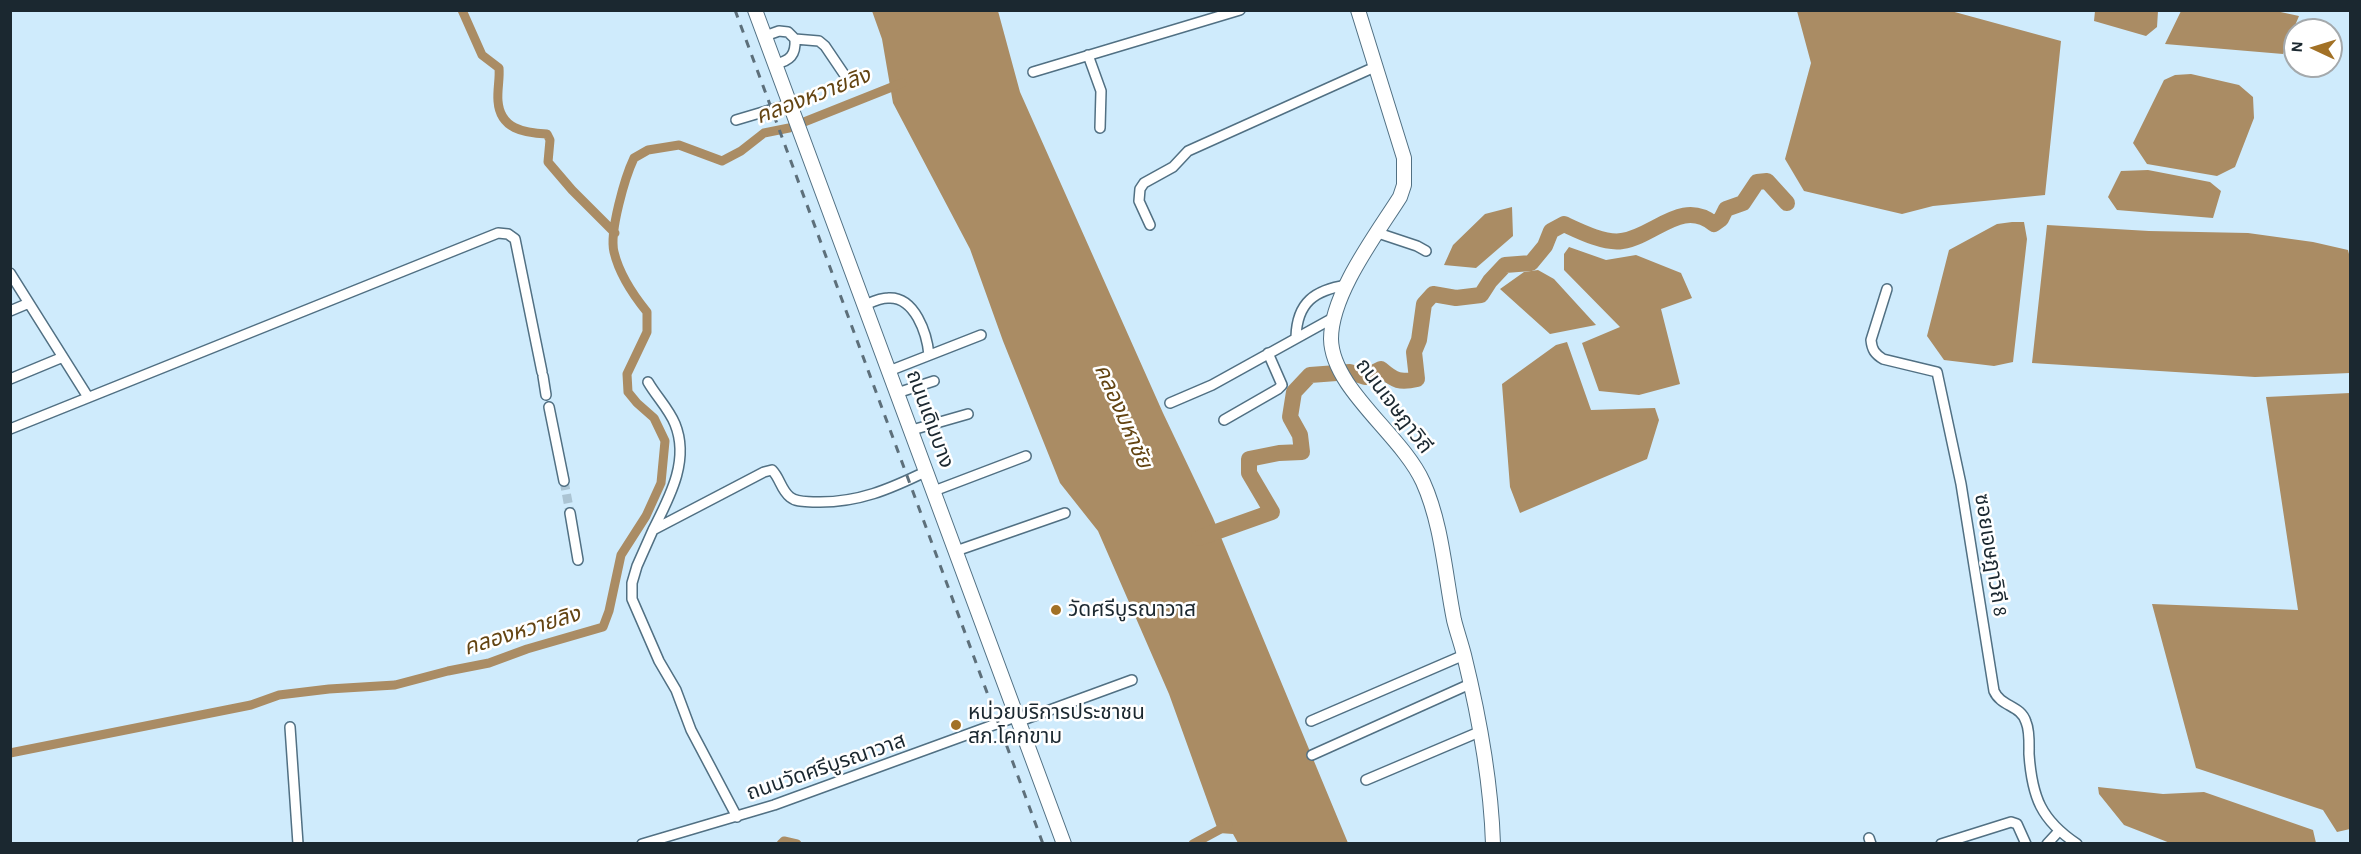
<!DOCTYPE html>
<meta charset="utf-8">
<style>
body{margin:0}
#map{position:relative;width:2361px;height:854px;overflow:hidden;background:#cfebfc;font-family:"Alegreya Sans",sans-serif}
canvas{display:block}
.frame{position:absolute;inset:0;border:12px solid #1b2830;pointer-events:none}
.north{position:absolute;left:2283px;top:18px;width:60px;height:60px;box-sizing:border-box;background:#fff;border:2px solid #a4a9ac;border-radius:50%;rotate:274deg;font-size:16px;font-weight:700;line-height:24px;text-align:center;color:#1b2830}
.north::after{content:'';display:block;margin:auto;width:21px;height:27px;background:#a27126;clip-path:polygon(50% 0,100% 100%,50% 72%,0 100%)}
</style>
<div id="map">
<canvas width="2361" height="854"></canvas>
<div class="frame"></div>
<div class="north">N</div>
</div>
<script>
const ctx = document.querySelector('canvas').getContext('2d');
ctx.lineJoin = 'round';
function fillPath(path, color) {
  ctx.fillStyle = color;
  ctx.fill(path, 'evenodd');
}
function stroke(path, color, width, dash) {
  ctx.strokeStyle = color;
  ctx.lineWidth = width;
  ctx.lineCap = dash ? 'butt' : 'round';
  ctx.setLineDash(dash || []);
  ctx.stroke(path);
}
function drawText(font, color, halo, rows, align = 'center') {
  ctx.font = font + ' "Alegreya Sans","Noto Sans Thai",sans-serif';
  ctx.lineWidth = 5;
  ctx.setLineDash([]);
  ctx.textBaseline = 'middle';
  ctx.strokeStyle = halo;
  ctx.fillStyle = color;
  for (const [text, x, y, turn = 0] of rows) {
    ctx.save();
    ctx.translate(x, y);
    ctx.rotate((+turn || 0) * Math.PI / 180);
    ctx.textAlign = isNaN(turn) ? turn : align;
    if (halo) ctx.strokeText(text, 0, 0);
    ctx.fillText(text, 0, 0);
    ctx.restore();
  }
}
const water = new Path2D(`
 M872,11h126l22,81 143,321 50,105 135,325h-110l-5,-9 -14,-1 -50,-139 -71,-163 -38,-48 -57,-142 -33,-92 -77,-146 -11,-64z
 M1797,11h154l110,30 -16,154 -112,11 -31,8 -98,-23 -19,-32 26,-96z
 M2095,11h63l-1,16 -11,9 -52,-15z
 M2276,11l23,5 -16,38 -118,-10 16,-33z
 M2191,74l48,11 14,12 1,21 -19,49 -18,9 -70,-12 -14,-21 31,-63 11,-5z
 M2148,170l62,12 11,9 -8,27 -96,-8 -9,-13 13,-26z
 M1512,207l1,29 -37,32 -32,-3 9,-20 32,-31z
 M2012,222h12l3,17 -14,123 -19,4 -50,-6 -17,-24 22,-86 48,-26z
 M2047,225l102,6 99,2 65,9 35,8 2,8v115l-95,4 -223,-14z
 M1569,247l37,13 30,-5 45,18 11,25 -31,11 19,75 -41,11 -40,-4 -17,-48 38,-16 -56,-57v-16z
 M1538,270l16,9 42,46 -46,9 -50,-45 24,-17z
 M1567,342l24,68 64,-2 4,12 -12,39 -127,54 -10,-26 -8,-103 54,-39z
 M2350,393v436l-13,3 -14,-22 -127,-42 -44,-164 146,6 -32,-213z
 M2098,787l65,7 41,-2 109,38 3,13h-146l-46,-18 -25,-31z`);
const canal = new Path2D(`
 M462,10l20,45 17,13c1,11 -2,22 -1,33 2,28 26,32 49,33l3,6 -2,22 24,28 43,43
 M10,753l241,-48 28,-10 50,-6 66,-4 53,-14 41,-8 38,-14 76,-22 6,-16 12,-56 25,-39 15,-33 4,-42 -11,-23 -17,-15 -9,-11 -1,-18 20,-42v-20c-13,-16 -28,-39 -33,-60 -5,-20 11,-75 20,-94l14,-8 31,-5 43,16 19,-10 23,-18 25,-5 113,-45
 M781,844l3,-3 13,3
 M1193,844l35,-19`);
const river = new Path2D(`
 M1199,538l73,-26 -23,-39v-14l30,-6 23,-1 -2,-17 -10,-18 4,-25 16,-17 40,-3 15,5 16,-8c14,12 19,14 36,10l-3,-27 5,-12 5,-36 9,-10 23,4 25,-3 9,-14 15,-16 26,-2 14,-17 6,-15 13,-7c15,7 41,20 58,17 33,-5 60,-43 92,-17l7,-5 5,-10 17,-6 14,-21 10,-1 20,22`);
const streetTunnel = new Path2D(`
 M564,481l6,32`);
const street = new Path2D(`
 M765,36l14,-5 9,1 7,7c1,16 -5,22 -20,25
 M795,39l24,2 6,5 23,34
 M1088,55l13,36 -1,37
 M1033,72l207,-62
 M736,120l54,-16
 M1150,225l-11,-24 1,-12 4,-6 29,-16 15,-16 189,-85
 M1378,233l39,13 9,5
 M10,273l78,124
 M1887,289l-16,51c1,10 4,14 12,19l54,13 24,112 33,207c7,16 27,14 32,31 4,9 3,22 3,32 3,43 12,66 48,90
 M865,305c7,-3 15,-7 23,-7 27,-2 39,36 41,57
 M10,311l19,-8
 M1296,337c1,-35 19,-47 51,-52
 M889,371l92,-36
 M543,376l3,19
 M10,379l53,-22
 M648,382c8,14 21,27 27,42 15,37 -6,74 -22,106
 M897,393l37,-12
 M1170,403l42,-18 121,-67
 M549,407l15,74
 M1224,420l54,-31 4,-4 -14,-32
 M10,429l488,-196 10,1 7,5 27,133
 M912,430l56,-16
 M934,491l92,-35
 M570,513l8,47
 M956,551l109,-38
 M1020,721l112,-41
 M1311,721l153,-66
 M290,727l8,117
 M1312,755l158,-71
 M1366,780l113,-48
 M737,817l-46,-87 -15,-40 -17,-29 -27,-62v-16l5,-17 16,-36 111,-58 8,-2c8,8 9,20 18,27 7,6 17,4 26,5 42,1 74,-13 111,-31
 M1869,838l2,6
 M642,844l132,-39 244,-89
 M1941,844l70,-22 6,2 9,20
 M2047,844l12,-13`);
const secondary = new Path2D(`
 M755,10l309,834
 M1358,10l46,148v27l-4,12c-24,38 -69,97 -69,142 1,50 71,96 92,143 19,42 22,93 31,138 3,12 7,23 10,35 15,61 27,126 29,189`);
const rail = new Path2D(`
 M735,10l308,834`);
const markers = [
 [1056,610,6,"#a27126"],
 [956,725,6,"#a27126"]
];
const streetNames = [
 ["ถนนเจษฎาวิถี",1394,406,53],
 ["ถนนเดิมบาง",930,419,70],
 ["ซอยเจษฎาวิถี 8",1991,555,81],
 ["ถนนวัดศรีบูรณาวาส",826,767,-19]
];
const poiNames = [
 ["วัดศรีบูรณาวาส",1068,610],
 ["หน่วยบริการประชาชน",968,713],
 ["สภ.โคกขาม",968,737]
];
const waterNames = [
 ["คลองหวายลิง",813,96,-21],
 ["คลองมหาชัย",1123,416,66],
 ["คลองหวายลิง",522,631,-17]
];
fillPath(water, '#aa8c64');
stroke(canal, '#aa8c64', 9);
stroke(river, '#aa8c64', 16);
stroke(streetTunnel, '#abc4d3', 9, [9, 4.5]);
stroke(street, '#517083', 12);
stroke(secondary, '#517083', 16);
stroke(street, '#fff', 9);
stroke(secondary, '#fff', 14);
stroke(rail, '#5d6f7a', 3, [8, 8]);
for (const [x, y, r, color] of markers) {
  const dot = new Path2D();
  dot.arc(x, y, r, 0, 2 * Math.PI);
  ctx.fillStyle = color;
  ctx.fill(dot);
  stroke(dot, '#fff', 2);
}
drawText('21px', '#1b2830', '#fff', streetNames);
drawText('21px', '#1b2830', '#fff', poiNames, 'left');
drawText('italic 22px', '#634412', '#fff', waterNames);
</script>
